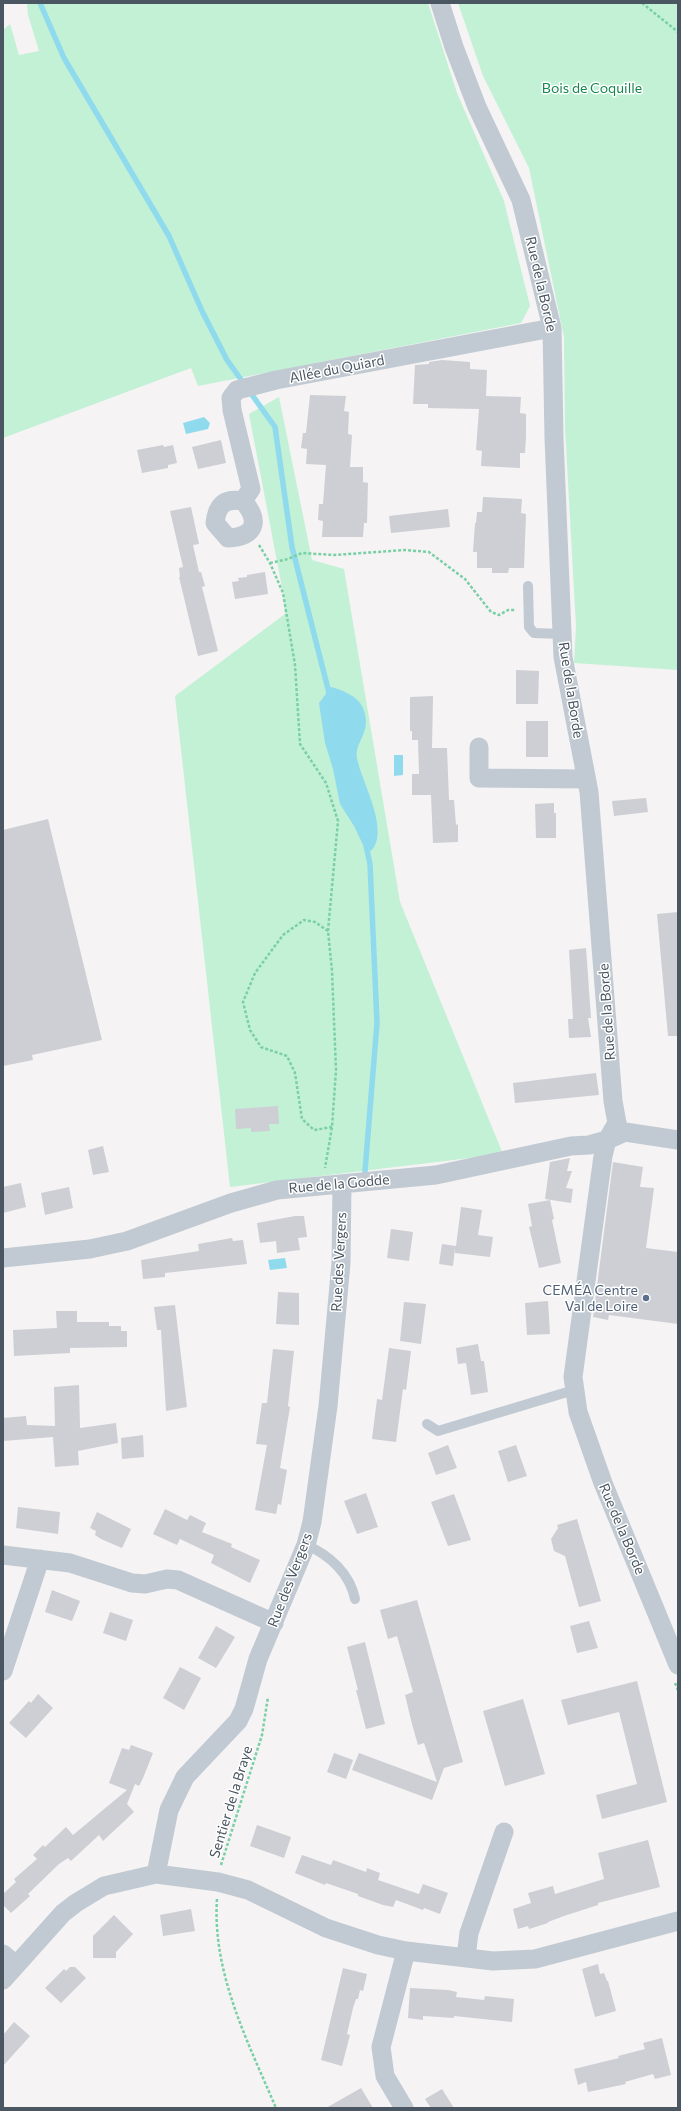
<!DOCTYPE html>
<meta charset="utf-8">
<style>
body{margin:0}
#map{position:relative;width:681px;height:2111px;overflow:hidden;background:#f5f3f3;font-family:Commissioner,sans-serif}
canvas{display:block}
.frame{position:absolute;inset:0;border:4px solid #4a5661;pointer-events:none}
</style>
<div id="map">
<canvas width="681" height="2111"></canvas>
<div class="frame"></div>
</div>
<script>
const ctx = document.querySelector('canvas').getContext('2d');
ctx.lineJoin = 'round';
function fillPath(path, color) {
  ctx.fillStyle = color;
  ctx.fill(path, 'evenodd');
}
function stroke(path, color, width, dash) {
  ctx.strokeStyle = color;
  ctx.lineWidth = width;
  ctx.lineCap = dash ? 'butt' : 'round';
  ctx.setLineDash(dash || []);
  ctx.stroke(path);
}
function drawText(font, color, halo, rows, align = 'center') {
  ctx.font = font + ' Commissioner,sans-serif';
  ctx.lineWidth = 3;
  ctx.setLineDash([]);
  ctx.textBaseline = 'middle';
  ctx.strokeStyle = halo;
  ctx.fillStyle = color;
  for (const [text, x, y, turn = 0] of rows) {
    ctx.save();
    ctx.translate(x, y);
    ctx.rotate((+turn || 0) * Math.PI / 180);
    ctx.textAlign = isNaN(turn) ? turn : align;
    if (halo) ctx.strokeText(text, 0, 0);
    ctx.fillText(text, 0, 0);
    ctx.restore();
  }
}
const green = new Path2D(`
 M27,3h401l29,90 47,108 26,105 -9,17 -323,63 -7,-18 -188,70v-408l7,-6 9,31 20,-4 -11,-36z
 M458,3h220v667l-104,-7 2,-37 -11,-198 -1,-91 -35,-169 -46,-92z
 M279,397l33,163 32,9 56,333 103,252 -273,33 -55,-491 110,-82 -2,-21 -34,-179z`);
const water = new Path2D(`
 M204,417l6,6 -2,6 -22,5 -3,-11z
 M331,687c11,3 27,9 32,21 10,25 -9,33 -6,50 4,23 34,73 14,93l-7,-4 -10,-21 -14,-22 -7,-35 -8,-26 -6,-40z
 M394,755h9v20l-9,1z
 M285,1258l2,10 -17,2 -2,-10z`);
const stream = new Path2D(`
 M40,3l24,55 105,178 33,75 25,49 48,67 17,120 38,150
 M365,1171l12,-148 -7,-159 -5,-23`);
const building = new Path2D(`
 M442,360l28,2v7l17,1 -1,26 35,1 -1,16 6,1v22l-1,17h-5v15l-39,-2 1,-15 -6,-1 3,-41 -51,-1v-4h-15l2,-39 14,-1v-2z
 M310,395l36,1 -2,15 5,1 -1,22 4,1 -2,32h13v15l5,1 -1,40h-3l-1,14h-41l1,-16 -5,-1 1,-16h4l3,-39 -20,-1 1,-15 -6,-1 2,-15h3z
 M221,440l5,23 -28,6 -6,-22z
 M163,445l1,2 9,-2 4,18 -9,2v3l-26,5 -5,-23z
 M483,497l39,2 -1,14 5,1 -2,54h-15l-1,5h-16v-5h-15v-16h-4l2,-29h1l1,-11h5z
 M191,507l8,37 -6,1 6,27h2l4,14 -3,1 16,64 -20,5 -19,-79h1l-1,-9 4,-1 -13,-56z
 M448,509l2,18 -59,6 -2,-17z
 M265,572l3,22 -33,5 -3,-17 7,-1 -1,-3 9,-1v-2z
 M516,670l23,1 -1,33h-22z
 M433,696l-1,52h15l2,52h5l2,25 2,-1v18l-25,1 -2,-48h-19v-21h7l-1,-34h-6v-9h-2v-34z
 M526,721h22v36h-22z
 M646,798l2,14 -34,4 -2,-15z
 M554,803v10h2v25h-20l-1,-34z
 M48,819l54,221 -70,15 1,5 -30,6v-236z
 M678,912v124h-10l-11,-122z
 M586,948l5,70h-3l3,19 -22,1 -1,-19h5l-4,-69z
 M596,1073l3,22 -84,8 -2,-20z
 M278,1106l1,18h-10l1,7 -19,1v-4l-15,1 -1,-20z
 M103,1146l6,26 -16,3 -5,-25z
 M570,1158l-3,13h5l-6,17 7,1 -2,14 -26,-4 5,-37z
 M613,1162l30,5 -3,20 14,1 -8,60 32,4v72l-69,-9 -1,5 -15,-3z
 M21,1183l5,24 -23,6v-26z
 M69,1187l4,21 -28,7 -4,-22z
 M550,1200l4,19 -2,1 9,43 -22,5 -10,-41 3,-1 -4,-22z
 M461,1207l21,3 -4,25 15,2 -3,20 -35,-4v-5l-2,18 -14,-2 3,-20 14,2z
 M295,1216h9l3,21 -9,1 2,12 -23,3 -1,-12 -16,2 -3,-20z
 M391,1229l22,3 -4,29 -22,-3z
 M232,1238l1,3 10,-1 4,24 -82,9v4l-22,2 -2,-19 58,-9 -1,-7z
 M278,1292l21,1v32l-23,-1z
 M548,1301l2,33 -23,1 -2,-32z
 M404,1302l22,2 -5,40 -21,-3z
 M175,1305l12,102 -21,4 -5,-81h-4l-3,-23z
 M56,1311h21v11h32v4h12v5h6v16l-57,1v5l-56,3 -1,-26 44,-2z
 M478,1344l3,17h3l4,31 -17,3 -5,-32 -8,1 -2,-16z
 M389,1348l22,3 -5,39 -3,-1 -7,53 -24,-3 5,-40 5,1z
 M273,1349l21,2 -6,55 2,1 -10,61 7,2 -6,35 -3,-1 -2,10 -21,-4 12,-65 -11,-1 6,-41h5z
 M79,1385l1,43 36,-5 2,20 -40,8 1,14 -24,2 -2,-30 -50,4v-23l23,-2 1,9 28,1 -1,-39z
 M143,1435l1,22 -22,2 -1,-21z
 M448,1445l9,23 -21,7 -8,-22z
 M516,1445l11,31 -19,6 -10,-31z
 M366,1493l12,34 -21,7 -13,-33z
 M454,1494l17,46 -23,6 -17,-44z
 M18,1507l42,5 -2,22 -42,-6z
 M165,1509l22,11 3,-5 16,8 -4,9 30,12 -1,3 29,13 -10,23 -39,-20 3,-8 -34,-16 -3,6 -24,-11z
 M97,1512l34,17 -9,19 -21,-9 -6,-4 1,-4 -6,-3z
 M577,1519l24,82 -22,6 -14,-51 -11,-5 -3,-12 7,-11 -1,-3z
 M52,1590l28,11 -8,20 -27,-9z
 M417,1600l46,162 -19,6 -12,32 -80,-30 7,-17 78,29 -13,-39 -6,2 -6,-21 -7,-29 8,-3 -16,-56 -9,3 -8,-29z
 M110,1612l23,8 -7,21 -23,-8z
 M589,1621l9,27 -21,5 -7,-27z
 M216,1626l19,11 -19,31 -18,-10z
 M365,1642l20,82 -19,5 -10,-39h2l-11,-43z
 M180,1667l21,11 -17,32 -21,-12z
 M637,1681l30,121 -65,17 -6,-24 41,-11 -18,-72 -51,13 -7,-25z
 M38,1694l15,14 -27,30 -17,-15 20,-22 2,2z
 M523,1699l22,75 -40,12 -22,-75z
 M131,1745l22,8 -10,25 -4,8 -4,-2 -8,20 7,8 -31,29 -4,-6 -28,26 -3,-3 -9,6 -31,30 2,2 -19,17 -8,-8v-11l13,-12 -2,-3 23,-20 -4,-4 10,-10 2,2 21,-20 7,8 54,-45 -18,-7 13,-35 7,2z
 M334,1753l19,7 -7,19 -19,-7z
 M257,1825l34,12 -7,21 -34,-12z
 M648,1840l12,47 -62,16v2l-34,11 -16,6v1l-19,6 -1,-3 -10,3 -5,-20 18,-6 -3,-10 25,-7 2,8 49,-15 -6,-26z
 M302,1855l29,10 2,-5 33,12 1,-4 13,5 -2,7 41,14 4,-10 25,9 -8,21 -16,-6 -1,2 -27,-10 -3,7 -10,-2 -25,-9v-2l-32,-11 -1,2 -30,-12z
 M191,1909l4,22 -32,5 -3,-21z
 M114,1915l19,19 -17,18v6h-23v-22z
 M598,1964l2,10 4,-1 3,8h1l8,30 -21,6 -13,-48z
 M70,1967h5l11,11 -25,25 -16,-15 19,-19 2,2z
 M343,1968l24,6 -4,17 -3,-1 -2,9h-2l-3,9 -6,26 3,1 -8,31 -21,-6z
 M410,1988l38,2 9,2 -1,5 28,3 1,-4 29,3 -2,23 -58,-6v2l-31,-2v4l-15,-2z
 M14,2022l16,14 -27,30v-31z
 M662,2038l9,37 -16,4 -2,-5 -28,8 1,2 -38,8 -2,-10 -8,3 -4,-16 45,-11 -1,-2 27,-7 -2,-6z
 M361,2088l12,20h-47z
 M442,2089l12,19h-23l-6,-9z`);
const path = new Path2D(`
 M642,3l36,29
 M259,545l11,18 13,30 12,72 5,79 26,39 12,38 -10,110 4,40 4,99 -4,57 -7,41
 M270,563l18,-4 14,-6 32,2 71,-5 24,2 36,27 26,33 8,3 9,-5h8
 M328,931l-13,-9 -11,-2 -21,15 -28,38 -12,29 7,28 11,17 26,9 8,17 7,46 12,11 18,-3
 M675,1683l3,7
 M221,1865l41,-130 6,-38
 M217,1899c-5,74 31,143 59,209`);
const service = new Path2D(`
 M528,586l1,41 5,6 28,1
 M427,1424l11,7 136,-41
 M306,1545c24,10 44,29 49,54`);
const minor = new Path2D(`
 M440,3l14,44 23,60 44,93 31,128 2,110 9,219 26,135 24,309 4,22 -10,17 -4,16 -30,221 5,35 25,71 75,182
 M243,501c18,20 12,36 -15,37l-13,-15c2,-18 9,-25 28,-22l8,-12 -19,-79 -1,-12 6,-8 39,-10 276,-52
 M479,747v31l107,1
 M3,1258l87,-9 37,-8 104,-38 46,-13 159,-15 135,-29 18,-1 18,-5 18,-8 53,8
 M3,1555l67,8 62,20 13,1 22,-5 11,1 96,43
 M3,1671l37,-112
 M156,1874l13,-64 16,-33 53,-56 6,-12 14,-50 48,-114 6,-23 16,-116 13,-143 1,-79
 M3,1954l13,11
 M466,1957l3,-24 35,-101
 M3,1980l60,-67 13,-10 28,-17 52,-12 62,8 30,8 78,38 52,17 28,6 87,10 42,-2 143,-38
 M404,2108l-19,-32 -4,-29 25,-96`);
const markers = [
 [646,1298,4,"#5c6f8a"]
];
const parkNames = [
 ["Bois de Coquille",592,88]
];
const streetNames = [
 ["Rue de la Borde",541,284,77],
 ["Allée du Quiard",337,369,-11],
 ["Rue de la Borde",571,690,81],
 ["Rue de la Borde",607,1012,-94],
 ["Rue de la Godde",339,1184,-5],
 ["Rue des Vergers",339,1262,-87],
 ["Rue de la Borde",622,1529,67],
 ["Rue des Vergers",290,1580,-69],
 ["Sentier de la Braye",231,1802,-73]
];
const serviceNames = [
 ["CEMÉA Centre",638,1290],
 ["Val de Loire",638,1306]
];
fillPath(green, '#c3f1d5');
fillPath(water, '#90daee');
stroke(stream, '#90daee', 5.5);
fillPath(building, '#cdcfd5');
stroke(path, '#7ad0a6', 2.5, [3, 2]);
stroke(service, '#c1cad2', 10);
stroke(minor, '#c1cad2', 19);
for (const [x, y, r, color] of markers) {
  const dot = new Path2D();
  dot.arc(x, y, r, 0, 2 * Math.PI);
  ctx.fillStyle = color;
  ctx.fill(dot);
  stroke(dot, '#fff', 1.5);
}
drawText('14px', '#17864f', '#fff', parkNames);
drawText('14px', '#4a5661', '#fff', streetNames);
drawText('14px', '#4e5e75', '#fff', serviceNames, 'right');
</script>
